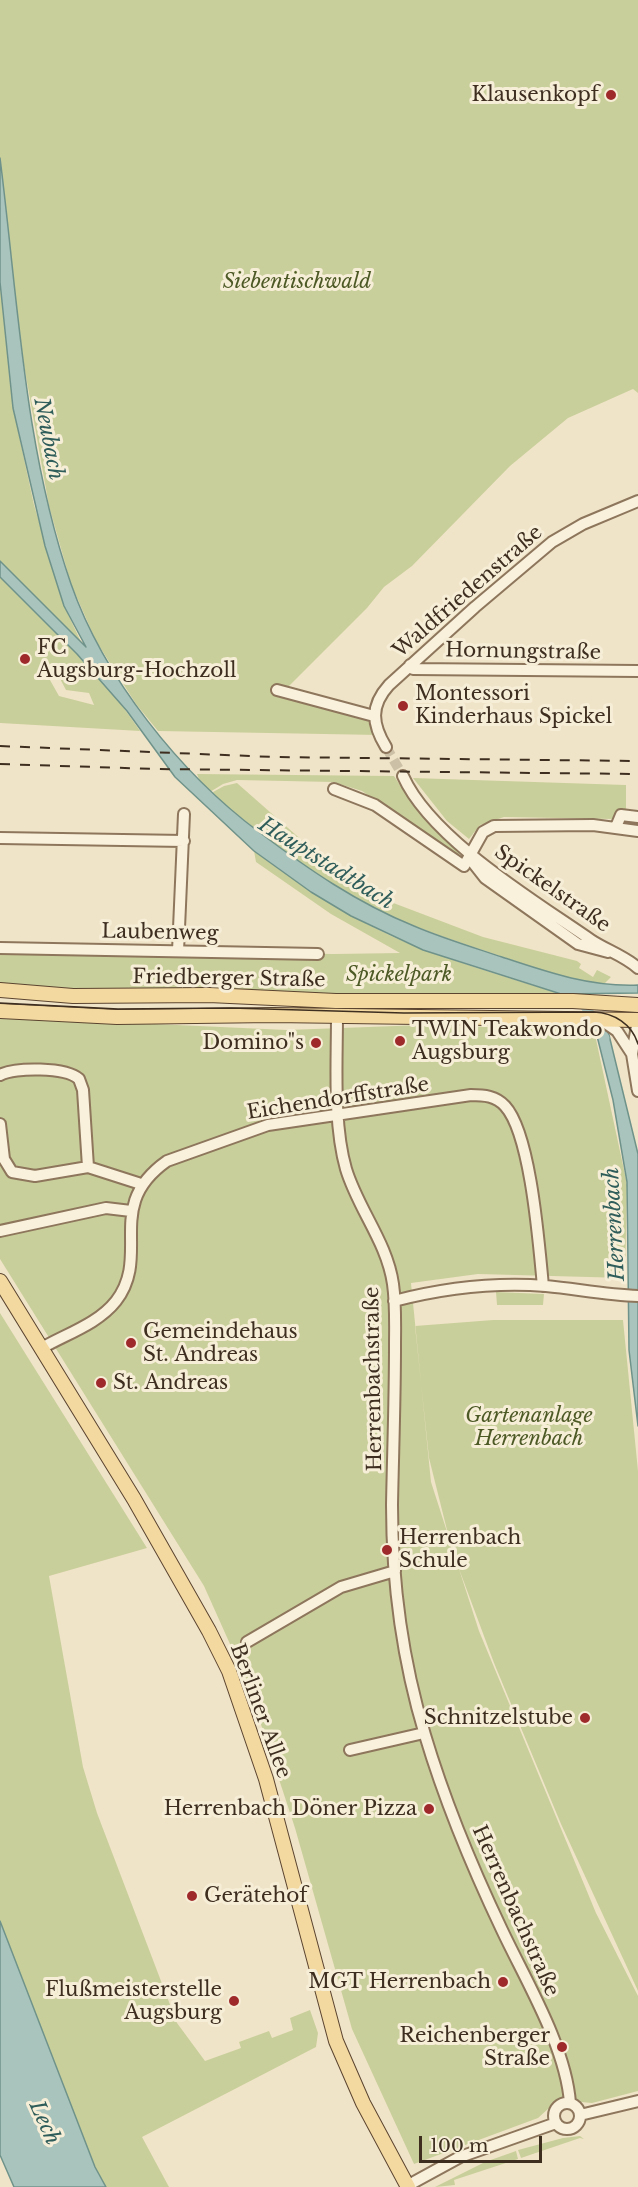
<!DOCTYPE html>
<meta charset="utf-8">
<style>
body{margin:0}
#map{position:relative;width:638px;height:2187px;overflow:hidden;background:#f0e4c8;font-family:"Libre Baskerville",serif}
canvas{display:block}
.scale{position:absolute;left:419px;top:2136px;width:123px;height:27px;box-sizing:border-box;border:3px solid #3d2e20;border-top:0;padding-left:8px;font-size:18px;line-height:21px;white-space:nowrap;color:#3d2e20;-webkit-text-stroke:4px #f7eed8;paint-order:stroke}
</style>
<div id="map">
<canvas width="638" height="2187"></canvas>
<div class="scale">100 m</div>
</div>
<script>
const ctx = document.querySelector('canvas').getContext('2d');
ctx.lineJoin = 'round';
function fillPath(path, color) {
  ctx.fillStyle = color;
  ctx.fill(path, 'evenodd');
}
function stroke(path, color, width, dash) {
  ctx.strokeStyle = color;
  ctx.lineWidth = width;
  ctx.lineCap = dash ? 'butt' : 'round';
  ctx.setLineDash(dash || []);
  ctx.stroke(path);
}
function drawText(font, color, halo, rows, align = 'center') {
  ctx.font = font + ' "Libre Baskerville",serif';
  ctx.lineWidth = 6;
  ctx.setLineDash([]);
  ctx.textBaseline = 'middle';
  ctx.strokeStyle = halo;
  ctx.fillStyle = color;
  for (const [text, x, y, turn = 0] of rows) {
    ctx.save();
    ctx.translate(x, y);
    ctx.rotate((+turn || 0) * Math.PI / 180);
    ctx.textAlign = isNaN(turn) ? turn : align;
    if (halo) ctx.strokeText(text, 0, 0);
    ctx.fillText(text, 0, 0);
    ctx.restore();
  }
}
const green = new Path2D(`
 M0,0h638v393l-5,-4 -65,29 -58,48 -98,100 -28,21 -17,21 -83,83 90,25 5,19 -221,-4 -22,-27 -40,-63 -25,-57 -22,-78 -30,-169 -19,-179z
 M0,282l13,126 21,97 30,101 20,42 -84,-87z
 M0,577c49,49 102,96 140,154l-140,-8zM56,671l10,19 23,3 5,12 -35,-9 -9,-16z
 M197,774l197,2 22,33 44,45 -6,1 -92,-64 -29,-9 -96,-2 -14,4 -13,8 -10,-10z
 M413,778l213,7v28l-13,6 -109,-2 -24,8 -11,14 -22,-18z
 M237,783l76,67 44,35 18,11 108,41 94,24 4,3 -2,4 14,9 4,-7 14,7 -7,7h-5l-39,-8 -119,-40 -55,-21 -81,-47 -91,-72 -1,-4 11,-6z
 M254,851c53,39 109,76 171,99 43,16 88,29 132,43l-1,6 -498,-10 -58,-5v-34l334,4 66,-1 -69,-39 -75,-52z
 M0,1017l287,13 135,-5 172,5 33,154 -2,94 -147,-4 -67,9 20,199 48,149 117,282 42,83v95l-46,12 -34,-3 -20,18 -124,46 -62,-135 -57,-201 -48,-146 -43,-96 -204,-327z
 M496,1292l48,2 -1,11h-46z
 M0,1313l147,235 -98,28 34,191 14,46 80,210 28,38 36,-13 -2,-6 30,-11 3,7 21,-8 -3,-12 20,-8 8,23 -2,14 -174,90 27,50h-63l-11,-20 -95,-240z
 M493,1320h130l15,151v520l-77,-167 -67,-161 -42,-113 -23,-92 -14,-132z
 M580,2136l4,3 -4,-1 -59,20 -3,-8 45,-12z
 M516,2151l2,8 -64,21 1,5 -20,2 50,-25z`);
const water = new Path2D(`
 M0,158c18,141 24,291 71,426 33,94 109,189 188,248 49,37 98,71 155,94 28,12 58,21 88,31 45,15 88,30 136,28v8l-77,1 -138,-44 -72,-34 -40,-24 -57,-41 -79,-74 -48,-66 -50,-57 -77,-77v-16l86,86 -22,-41 -19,-60 -32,-138 -13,-126z
 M595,1028l12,4 2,3 29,119v272l-9,-76 -2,-168 -14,-82z
 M0,1921l95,246 11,20h-92l-14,-32z`);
const canal = new Path2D(`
 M580,1000l15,20 10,18`);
const minorTunnel = new Path2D(`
 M386,747l17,29`);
const minor = new Path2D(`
 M410,665l3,4 225,2
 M277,690l97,26
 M386,747c-14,-23 -16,-41 3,-62l86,-78 77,-65 31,-18 55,-23
 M403,776c28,63 132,125 188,164 15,10 34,16 47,28
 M334,789l41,16 89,61 19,-34 11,-6 99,-1 45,6
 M616,827l5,-12 17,2
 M0,838l184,3
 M471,854l3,10 11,14 93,66 30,8
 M0,948l318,6
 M178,951l6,-137
 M337,1016c0,47 -4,108 9,153 12,40 41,73 47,115 3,21 2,42 2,63 0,53 -2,105 -3,158 0,77 11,157 33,230 20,67 47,132 77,195 24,51 64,117 68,173
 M601,1020l16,11 15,23
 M638,1020l-6,34 6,37
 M0,1075c15,-8 66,-8 79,4l4,11 5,77 -53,9 -23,-4 -8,-13 -4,-35
 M88,1167l53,17
 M0,1231l106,-23 25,3
 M394,1301c50,-13 100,-19 152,-15 31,3 61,9 92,10
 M42,1348c24,-14 56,-24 74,-47 36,-47 -13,-95 51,-140l101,-36 203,-30c13,0 25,1 34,11 26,28 34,140 38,180
 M247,1642l94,-55 54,-16
 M350,1750l74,-17
 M554 2116a13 13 0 1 1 26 0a13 13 0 1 1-26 0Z
 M580,2115l58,-14
 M407,2186l53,-29 96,-34`);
const major = new Path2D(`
 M0,990l73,6 136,-1 127,6h237l65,4
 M0,1011l117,6 156,-2 365,5
 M0,1281l134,218 75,132 20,40 37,108 70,262 27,62 45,84`);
const tram = new Path2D(`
 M0,1003l118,6 113,-1 173,5 190,-1c20,1 38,12 44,32`);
const rail = new Path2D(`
 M0,746l275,11 363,4
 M0,764l157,5 481,5`);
const markers = [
 [611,95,6,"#9e2a2b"],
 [25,659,6,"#9e2a2b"],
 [403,706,6,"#9e2a2b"],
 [400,1041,6,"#9e2a2b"],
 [316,1043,6,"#9e2a2b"],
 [131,1343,6,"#9e2a2b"],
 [101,1383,6,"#9e2a2b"],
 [387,1550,6,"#9e2a2b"],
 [585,1718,6,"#9e2a2b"],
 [429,1809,6,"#9e2a2b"],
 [192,1896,6,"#9e2a2b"],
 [503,1982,6,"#9e2a2b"],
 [234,2001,6,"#9e2a2b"],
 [562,2047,6,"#9e2a2b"]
];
const poiNames = [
 ["Klausenkopf",599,95],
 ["FC",37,648,"left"],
 ["Augsburg-Hochzoll",37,671,"left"],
 ["Montessori",415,694,"left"],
 ["Kinderhaus Spickel",415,717,"left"],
 ["TWIN Teakwondo",412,1030,"left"],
 ["Augsburg",412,1053,"left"],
 ["Domino\"s",304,1043],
 ["Gemeindehaus",143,1332,"left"],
 ["St. Andreas",143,1355,"left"],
 ["St. Andreas",113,1383,"left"],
 ["Herrenbach",399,1538,"left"],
 ["Schule",399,1561,"left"],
 ["Schnitzelstube",573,1718],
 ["Herrenbach Döner Pizza",417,1809],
 ["Gerätehof",204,1896,"left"],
 ["MGT Herrenbach",491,1982],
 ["Flußmeisterstelle",222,1990],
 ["Augsburg",222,2013],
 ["Reichenberger",550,2036],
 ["Straße",550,2059]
];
const parkNames = [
 ["Siebentischwald",297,282],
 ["Spickelpark",399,975],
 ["Gartenanlage",529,1416],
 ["Herrenbach",529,1439]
];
const streetNames = [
 ["Waldfriedenstraße",468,592,-41],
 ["Hornungstraße",523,652,1],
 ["Spickelstraße",552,889,35],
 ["Laubenweg",160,933,1],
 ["Friedberger Straße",229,979,1],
 ["Eichendorffstraße",338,1099,-9],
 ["Herrenbachstraße",374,1379,-91],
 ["Berliner Allee",260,1711,70],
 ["Herrenbachstraße",515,1911,66]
];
const waterNames = [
 ["Neubach",48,439,79],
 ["Hauptstadtbach",326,864,32],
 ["Herrenbach",615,1224,-93],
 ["Lech",44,2123,66]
];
fillPath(green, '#c9cf9b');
fillPath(water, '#a9c4bc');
stroke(water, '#6f938a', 1.5);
stroke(canal, '#a9c4bc', 9);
stroke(minorTunnel, '#ccc0a6', 10, [10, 5]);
stroke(minor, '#8d765c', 14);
stroke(major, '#5b4430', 16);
stroke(minor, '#faf1dc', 10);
stroke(major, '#f3d9a0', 14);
stroke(tram, '#3d2e20', 1.5);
stroke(rail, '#3d2e20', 2, [10, 10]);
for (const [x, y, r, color] of markers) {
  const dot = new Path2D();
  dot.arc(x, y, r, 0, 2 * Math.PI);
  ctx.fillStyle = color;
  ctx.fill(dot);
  stroke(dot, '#f7eed8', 2);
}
drawText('20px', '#3d2e20', '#f7eed8', poiNames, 'right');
drawText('italic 20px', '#4d5a26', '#f7eed8', parkNames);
drawText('20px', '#3d2e20', '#f7eed8', streetNames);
drawText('italic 21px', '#2f5d5a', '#f7eed8', waterNames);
</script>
